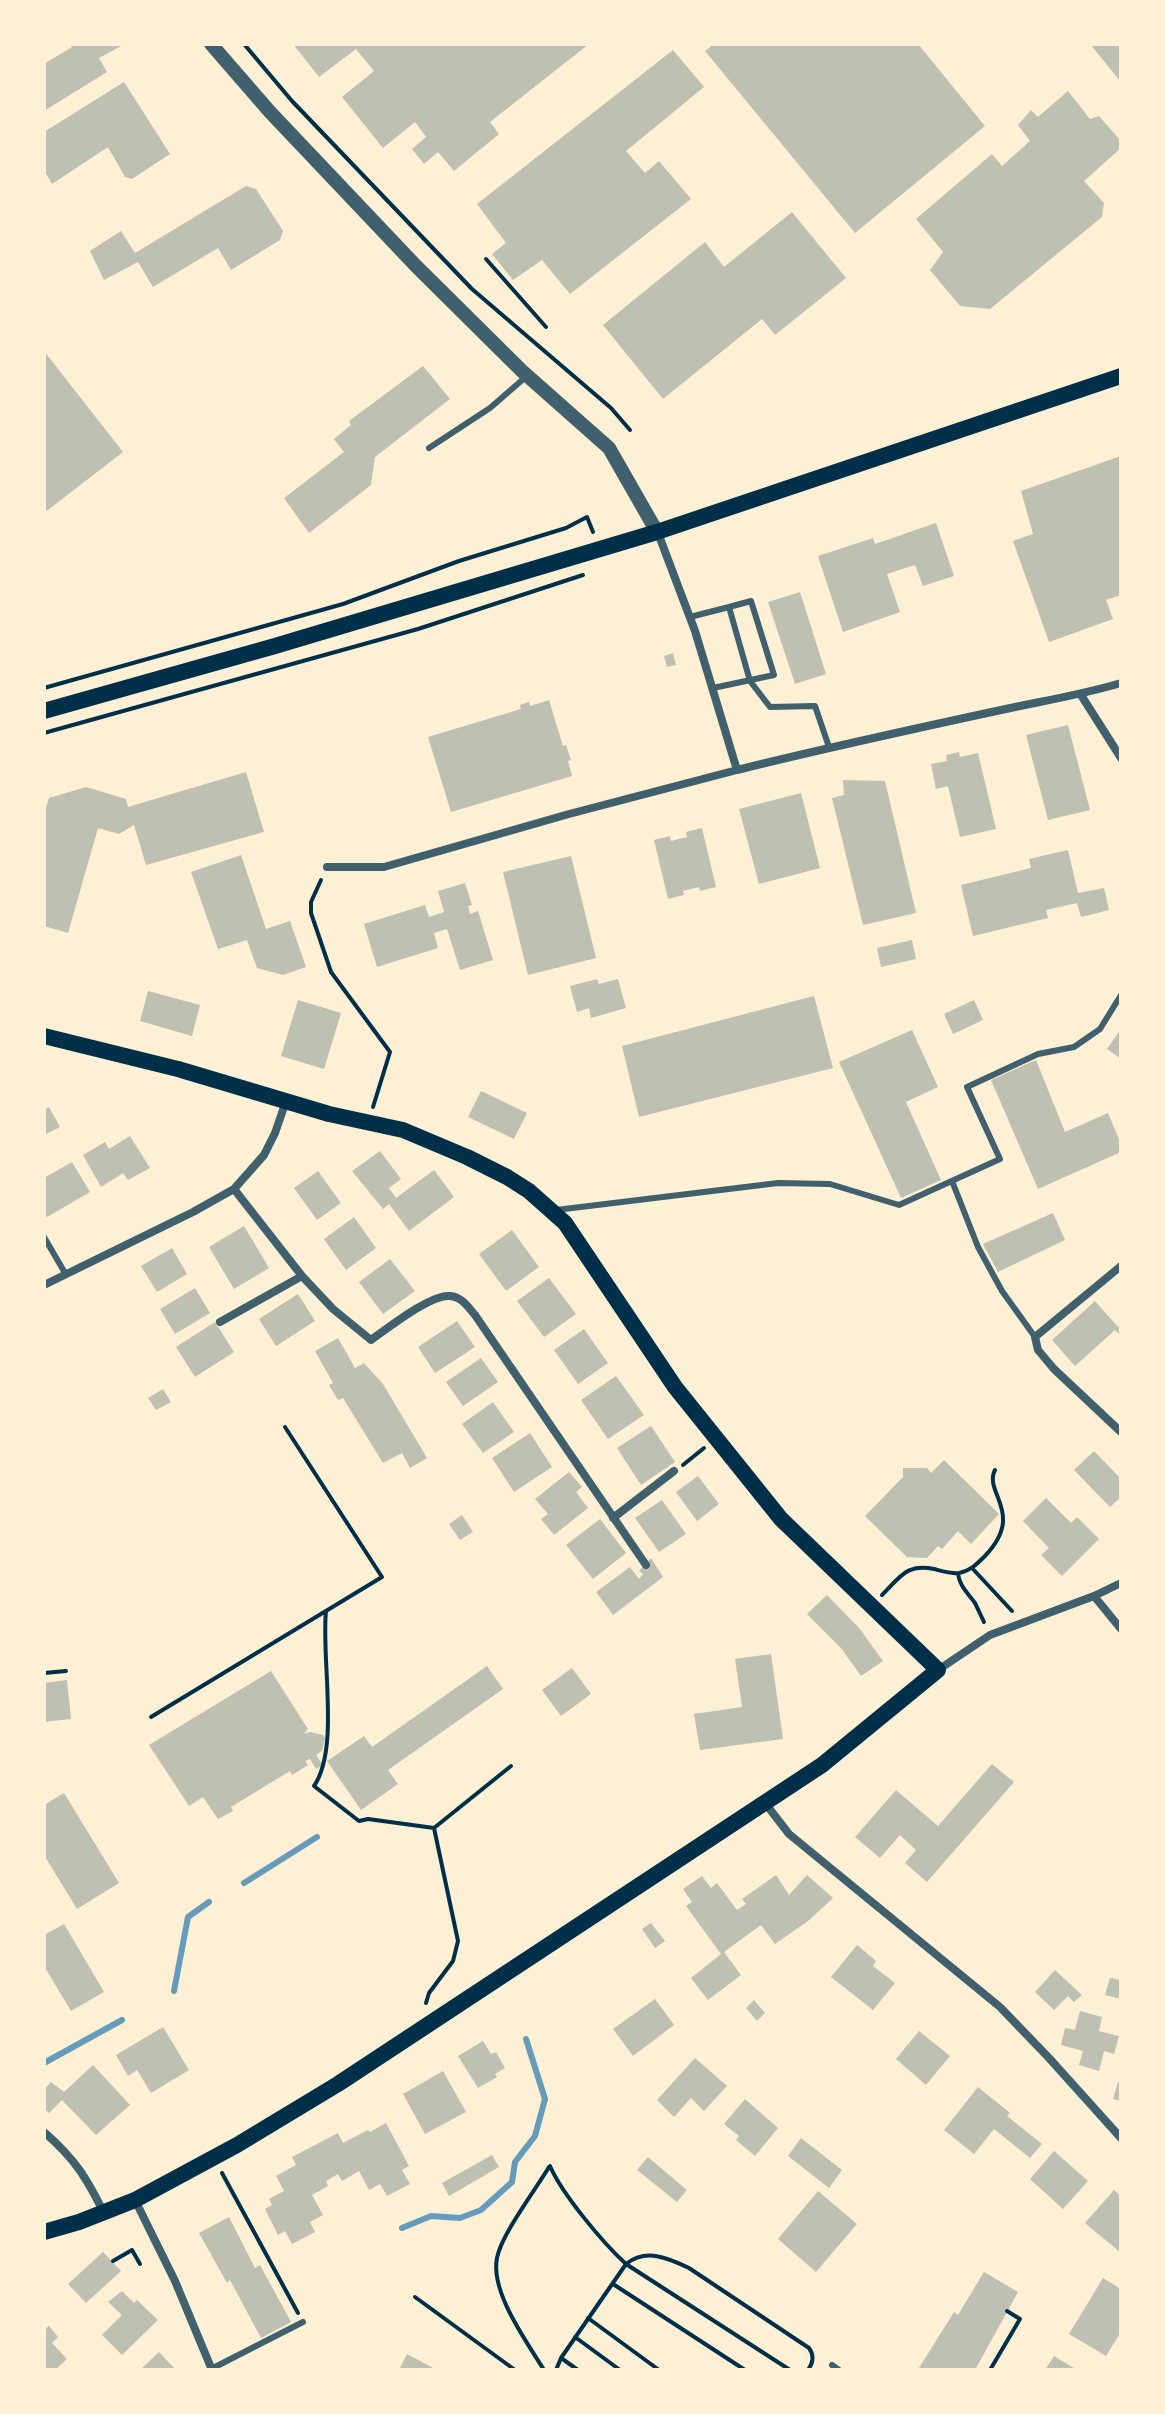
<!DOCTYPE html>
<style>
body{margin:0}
#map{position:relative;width:1165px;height:2414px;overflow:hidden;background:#fdf0d5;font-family:Commissioner,sans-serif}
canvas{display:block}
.frame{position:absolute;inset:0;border:46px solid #fdf0d5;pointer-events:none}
</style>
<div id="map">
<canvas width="1165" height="2414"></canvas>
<div class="frame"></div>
</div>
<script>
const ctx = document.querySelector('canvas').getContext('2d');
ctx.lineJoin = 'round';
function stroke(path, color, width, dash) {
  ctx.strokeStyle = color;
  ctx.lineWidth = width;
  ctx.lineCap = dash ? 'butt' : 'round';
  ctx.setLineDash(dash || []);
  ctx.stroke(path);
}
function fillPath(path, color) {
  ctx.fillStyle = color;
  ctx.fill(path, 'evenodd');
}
const stream = new Path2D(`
 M244,1883l73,-46
 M174,1991l14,-74 21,-15
 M44,2063l78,-43
 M402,2228l29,-12 29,2 21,-8 31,-28 3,-20 20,-26 10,-37 -19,-60`);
const building = new Path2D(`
 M70,44h55l-26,14 8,14 -63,39v-47l28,-17z
 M293,44h296l-99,78 9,12 -45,37 -16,-19 -14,12 -12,-15 14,-12 -11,-15 -32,26 -41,-51 32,-26 -18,-22 -37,28z
 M714,44h204l67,82 -130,107 -150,-182z
 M1090,44h31v38z
 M673,50l31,37 -78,64 19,22 14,-12 32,38 -121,95 -28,-34 -29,20 -21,-26 14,-11 -29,-39z
 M124,82l46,72 -38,25 -7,-2 -17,-30 -56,37 -8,-14v-38z
 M1068,91l22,28 9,-3 22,25v7l-37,33 20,22 -2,14 -112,92 -30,-3 -30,-36 13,-18 -27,-33 76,-65 10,12 28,-25 -12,-16 13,-15 7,7z
 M246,186l10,3 27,42 -3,9 -49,30 -13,-22 -65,39 -15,-25 -34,18 -14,-29 31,-20 14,22z
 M792,212l54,66 -71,57 -13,-16 -99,80 -60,-74 102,-83 19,25z
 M44,351l79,101 -79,61z
 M423,366l27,33 -75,58 -4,28 -62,48 -25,-35 60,-46 -10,-13 17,-14 -2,-4z
 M1121,456v139l-15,5 7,19 -64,23 -36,-101 20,-7 -12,-43z
 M936,523l18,53 -31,10 -8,-21 -28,9 13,38 -57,20 -25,-76 55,-18 2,6z
 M800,592l26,82 -31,10 -27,-82z
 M673,653l3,12 -9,2 -3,-11z
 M549,700l14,46 3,-1 5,15 -3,1 4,15 -121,36 -23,-75 93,-28 -1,-4 9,-3 1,4z
 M1068,725l22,85 -42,10 -22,-85z
 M959,752l1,5 18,-4 18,76 -36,8 -12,-51 -12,3 -5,-25 16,-3 -1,-6z
 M246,772l18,60 -118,33 -12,-40 -15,9 -21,-6 -30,105 -24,-7v-119h2l3,-9 37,-11 40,12 2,8z
 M843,780l42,1 31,132 -53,12 -31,-127 12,-3z
 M801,793l19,75 -61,16 -20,-75z
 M702,828l14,59 -16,4 -1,-4 -16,4 1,4 -16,4 -14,-59 16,-4 1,5 16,-4 -1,-5z
 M1068,850l10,43 26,-5 5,22 -28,7 -4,-14 -31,7 2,8 -75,18 -12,-51 70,-17 -2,-9z
 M241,855l25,74 24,-8 16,46 -23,8 -26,-7 -10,-28 -29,9 -27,-77z
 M571,856l25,102 -68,17 -25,-103z
 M465,883l7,22 -4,1 2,8 8,-3 15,49 -33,10 -13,-41 -13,4 4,15 -61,19 -13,-43 61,-19 4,12 15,-5 -6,-21z
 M912,940l4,19 -35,8 -4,-19z
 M597,979l2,5 19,-5 8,29 -35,10 -2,-10 -12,4 -7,-26z
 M148,991l52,14 -8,31 -52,-15z
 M814,996l19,72 -194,49 -17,-71z
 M298,1000l43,13 -17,56 -43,-13z
 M974,1000l9,20 -30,14 -9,-20z
 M1121,1029v30l-14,-10z
 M912,1030l26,57 -32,15 35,78 -40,18 -62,-136z
 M1036,1060l29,72 43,-19 13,31v8l-83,37 -47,-109z
 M481,1091l46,22 -13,26 -46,-22z
 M49,1107l11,20 -16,8v-25z
 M130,1136l20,32 -22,12 -5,-7 -22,14 -18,-32 22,-13 4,7z
 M380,1151l21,28 -12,9 7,10 38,-28 20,27 -45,34 -20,-27 -6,5 -31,-38z
 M72,1162l18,30 -43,25 -3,-5v-34z
 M318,1171l23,32 -24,17 -23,-32z
 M1053,1213l12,27 -67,32 -15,-28z
 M354,1217l22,31 -30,22 -22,-31z
 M244,1226l25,42 -35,21 -25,-42z
 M512,1230l27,37 -33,24 -27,-37z
 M172,1248l15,26 -30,18 -16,-26z
 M390,1259l25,32 -32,23 -24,-32z
 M549,1278l27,36 -32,23 -27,-36z
 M195,1288l15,25 -35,21 -15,-25z
 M298,1294l17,27 -39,25 -17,-27z
 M1095,1301l23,26 3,-2v11l-6,-6 -40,36 -23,-26z
 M457,1321l18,26 -40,26 -17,-26z
 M215,1322l19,30 -39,25 -19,-30z
 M584,1329l24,34 -30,21 -24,-34z
 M338,1338l17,30 9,-5 19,21 44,74 -17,10 -8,-15 -19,10 -40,-65 -5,2 -9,-15 4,-2 -18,-32z
 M481,1358l17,24 -35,24 -17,-24z
 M616,1376l28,39 -36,24 -27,-39z
 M163,1389l8,13 -15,8 -8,-12z
 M493,1402l21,30 -31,21 -21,-29z
 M651,1426l24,36 -34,23 -24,-37z
 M530,1433l22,34 -38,25 -22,-34z
 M1094,1451l27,28v18l-11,10 -36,-37z
 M944,1460l55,54 -28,30 -13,-13 -16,18 -4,-3 -11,12 -20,-1 -42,-41 38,-39v-9h24l4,5z
 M569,1472l13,15 -6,5 12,16 -34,27 -13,-16 7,-5 -13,-15z
 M698,1476l21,28 -22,17 -21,-29z
 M1046,1498l25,25 6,-6 22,22 -37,37 -21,-21 8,-7 -26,-27z
 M662,1500l24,34 -27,18 -24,-34z
 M462,1515l11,17 -13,8 -11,-16z
 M600,1519l26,34 -33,26 -27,-34z
 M651,1558l12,19 -50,38 -17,-23 34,-25 9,12 4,-5 -4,-3z
 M827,1595l33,34 23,32 -22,15 -20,-28 -34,-34z
 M771,1654l12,85 -83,11 -6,-36 48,-7 -7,-48z
 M487,1666l16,23 -115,81 10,14 -37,26 -34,-49 37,-25 8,11z
 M572,1668l19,26 -30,22 -19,-26z
 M271,1671l37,58 -4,5 6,-2 13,3 2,3 -3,13 -6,4 7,10 -7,4 -6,-10 -5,2 3,4 -16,10 -2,-4 -59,36 2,4 -15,8 -15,-22 -14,9 -40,-61z
 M67,1680l4,39 -27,3v-39z
 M992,1764l22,18 -87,100 -22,-19 11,-13 -16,-15 -20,23 -25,-21 41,-47 42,36z
 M64,1793l55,90 -42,26 -33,-54v-50z
 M776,1875l13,20 18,-20 26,23 -25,23 -33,23 -14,-19 -37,27 17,23 -33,25 -17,-22 30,-24 -35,-48 6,-4 -9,-13 19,-13 9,12 6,-5 20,27 9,-6 -4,-5z
 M651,1923l14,18 -10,7 -13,-19z
 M64,1924l40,68 -33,19 -27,-45v-31z
 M857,1945l19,16 -3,5 22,17 -22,27 -42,-33z
 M1055,1970l27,25 -8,7 -6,-6 -14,14 -19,-18z
 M1110,1978l11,2v19l-16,-4z
 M655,1999l19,26 -41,31 -20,-27z
 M754,2000l11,13 -8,8 -11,-13z
 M1080,2011l22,6 -3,14 20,5 -5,18 -10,-3 -5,20 -20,-6 4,-14 -22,-6 4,-17 10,2z
 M163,2027l26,43 -38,23 -14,-23 -9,6 -12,-21z
 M919,2031l31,25 -24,29 -30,-26z
 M483,2041l8,13 5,-2 9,16 -10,6 2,3 -19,11 -20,-32z
 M695,2058l32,28 -23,25 -13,-13 -17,19 -17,-17z
 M93,2065l37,40 -34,30 -34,-35 -13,13 -5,-5v-18l7,-8 13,10z
 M443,2071l23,41 -41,22 -22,-40z
 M1118,2082l3,1v18l-8,-2z
 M978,2087l32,26 -3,3 35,28 -12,14 -36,-29 -20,25 -30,-24z
 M745,2099l33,29 -23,28 -19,-16 3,-4 -15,-12z
 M386,2123l23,43 -7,4 8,14 -23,12 -7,-12 -11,6 -10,-19 -17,10 -4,-7 -12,7 2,5 -16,9 11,20 -13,7 5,10 -23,12 -7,-13 -7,4 -13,-26 7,-4 -3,-6 15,-8 -8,-15 20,-11 -4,-8 46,-24 5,10 25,-13 2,2z
 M801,2138l41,32 -13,18 -41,-32z
 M1054,2151l34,30 -25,28 -33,-30z
 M492,2155l7,12 -50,29 -7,-13z
 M648,2157l39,33 -10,12 -40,-32z
 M1114,2190l7,6v57l-36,-30z
 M818,2191l39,33 -41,48 -38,-33z
 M229,2217l26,51 5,-3 31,57 -30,16 -31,-58 -3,3 -28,-50z
 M103,2252l18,19 -35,32 -18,-19z
 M984,2272l34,20 -43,78h-52l-4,-2 35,-56 4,3z
 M1103,2278l18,11v43l-15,24 -37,-22z
 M122,2291l12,12 3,-3 21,20 -36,35 -20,-20 20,-20 -14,-13z
 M49,2326l9,11 -6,6 15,16 -12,11h-11v-40z
 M159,2352l17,18h-36z
 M407,2354l30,16h-38z
 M1054,2356l23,14h-32z`);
const path = new Path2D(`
 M244,44l48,57 180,188 139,119 19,22
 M486,259l60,68
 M44,688l299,-84 116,-43 107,-33 21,-11 6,15
 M44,733l374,-104 165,-54
 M321,880l-10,22v11l20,59 59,80 -17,55
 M683,1465l21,-17
 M972,1568l40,43
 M958,1574c2,13 10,19 17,29 3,6 6,13 9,19
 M882,1595c18,-18 25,-32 52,-26 8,2 18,5 25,4 11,-2 18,-9 26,-17 41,-43 -2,-63 10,-86
 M326,1611c-5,48 14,137 -12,175l45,35 9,-2 66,9
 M44,1673l22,-2
 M151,1717l231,-140 -97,-150
 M426,2003l3,-10 24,-32 5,-20 -24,-113 77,-62
 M550,2166c12,28 53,77 76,98l164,106
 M222,2173l76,140
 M113,2261l19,-11 8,14
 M613,2284l132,86
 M415,2297l100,73
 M588,2318l71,52
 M575,2337l45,33
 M561,2358l17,12
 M544,2370c-17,-28 -54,-78 -47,-112 4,-23 39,-69 52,-91
 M556,2370l5,-12 65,-94c20,-16 42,-6 63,4l120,80c6,8 4,15 -1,22
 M990,2370l30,-51 -13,-8`);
const service = new Path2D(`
 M429,448l61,-40 38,-33
 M690,617l39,-10 21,74 20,26 45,-1 14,41
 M713,688l61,-13 -23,-74 -22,6
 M952,1181l26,66 24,44 33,46
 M556,1210l222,-27 52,1 69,21 101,-46 -33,-72 71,-33 36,-7 26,-18 21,-34
 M44,1237l21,36
 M832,2365l7,5
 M211,2369l92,-47`);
const minor = new Path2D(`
 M1081,695l40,63
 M737,770c88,-22 176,-41 264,-60 41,-9 80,-15 120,-27
 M327,867h57l185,-53 168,-44 -42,-139 -37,-98
 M234,1189l68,87 31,33 38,31c17,-12 60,-46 79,-44 12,1 18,11 25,19l171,250
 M1121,1266l-86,71 3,13 16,19 67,63
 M44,1285l149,-73 41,-23 30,-34 11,-22 11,-32
 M220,1322l82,-46
 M613,1518l61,-47
 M1094,1596l27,33
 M938,1670l52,-35 104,-39 27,-13
 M765,1803l24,31 211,173 49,51 72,80
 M44,2132c31,27 42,45 60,81
 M135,2200l40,81 37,89`);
const tertiary = new Path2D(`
 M211,44l59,68 146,154 106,105 87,77 48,84`);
const secondary = new Path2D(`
 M44,711l231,-65 382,-114 464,-156
 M44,1036l134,33 151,45 74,16 64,27 40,20 22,14 36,32 110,164 106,132 157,151 -116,95 -484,319 -101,61 -102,55 -56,22 -35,10`);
stroke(stream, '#669bbc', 6);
fillPath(building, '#bec0b2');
stroke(path, '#003049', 4);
stroke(service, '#3f606c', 6);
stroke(minor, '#3f606c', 8);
stroke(tertiary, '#3f606c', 14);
stroke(secondary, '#003049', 16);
</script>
